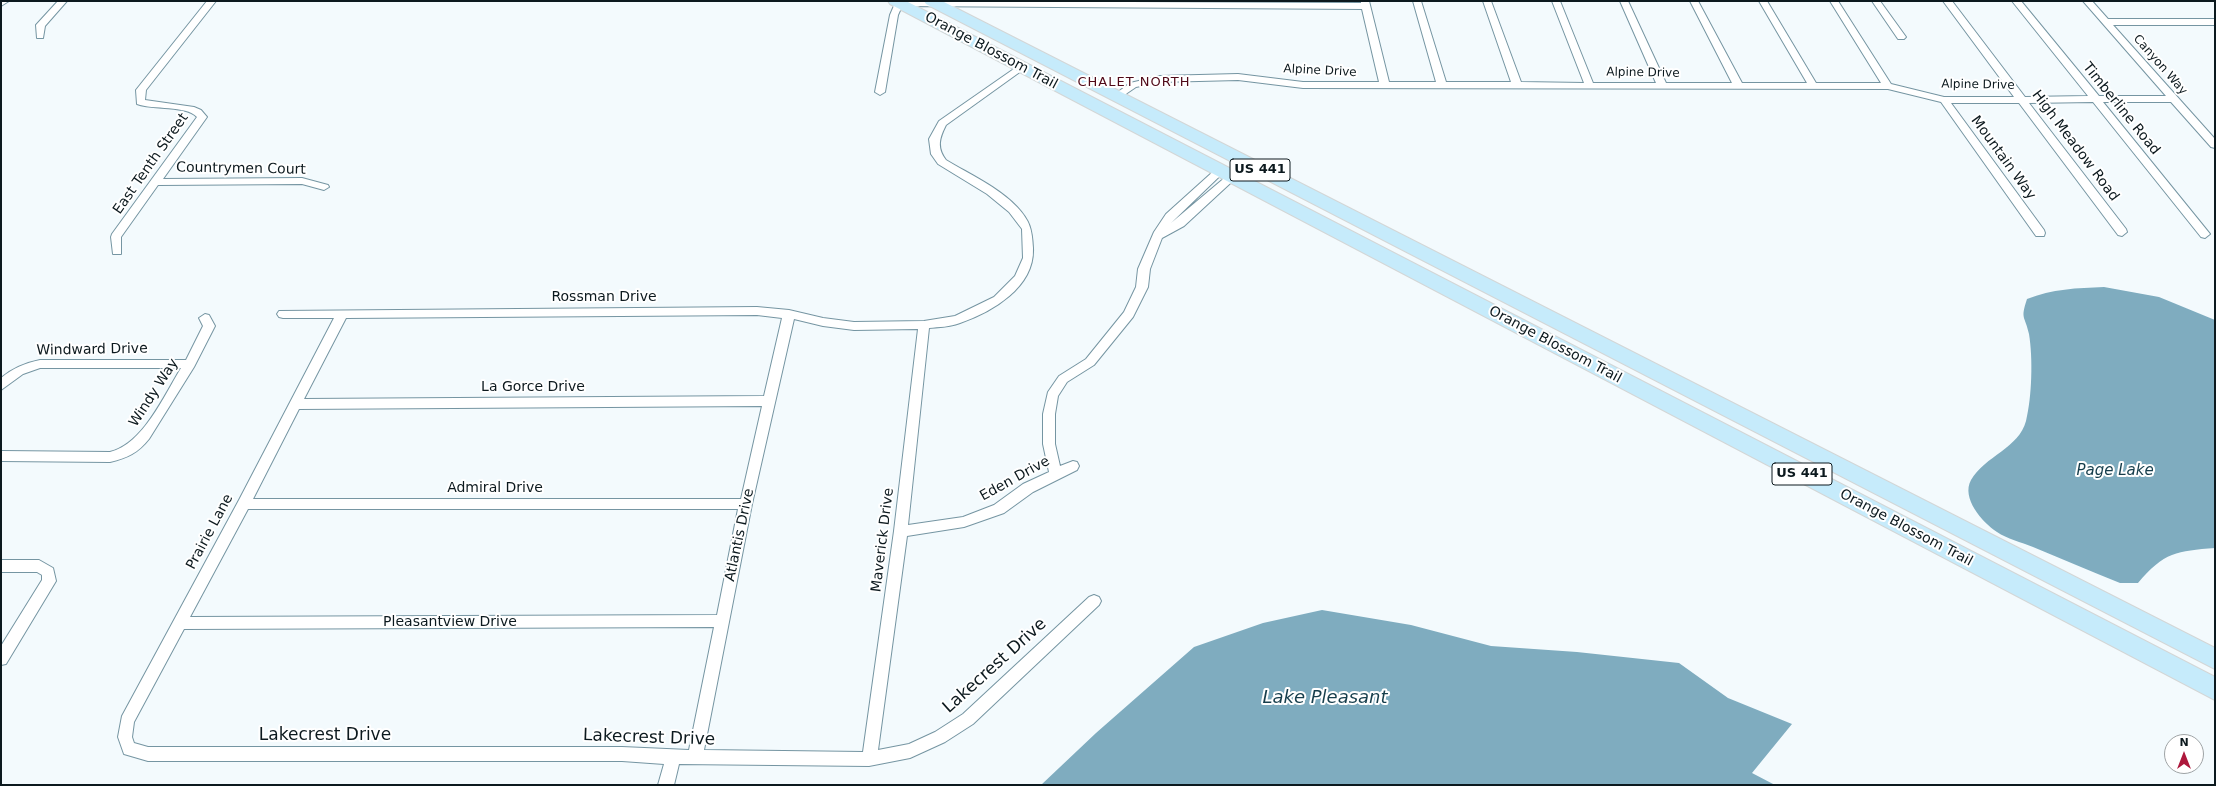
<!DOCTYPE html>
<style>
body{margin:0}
#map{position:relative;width:2216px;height:786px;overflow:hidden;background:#f3fafd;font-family:"DejaVu Sans",sans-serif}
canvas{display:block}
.frame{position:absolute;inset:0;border:2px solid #0c191e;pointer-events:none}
.north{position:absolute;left:2164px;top:734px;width:40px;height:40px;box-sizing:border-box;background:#fff;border:1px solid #9ea3a5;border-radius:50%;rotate:0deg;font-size:11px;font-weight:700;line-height:16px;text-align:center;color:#0c191e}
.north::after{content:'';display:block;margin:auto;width:14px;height:18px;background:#ad183c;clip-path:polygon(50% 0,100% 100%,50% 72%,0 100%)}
</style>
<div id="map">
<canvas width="2216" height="786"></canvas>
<div class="frame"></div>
<div class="north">N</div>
</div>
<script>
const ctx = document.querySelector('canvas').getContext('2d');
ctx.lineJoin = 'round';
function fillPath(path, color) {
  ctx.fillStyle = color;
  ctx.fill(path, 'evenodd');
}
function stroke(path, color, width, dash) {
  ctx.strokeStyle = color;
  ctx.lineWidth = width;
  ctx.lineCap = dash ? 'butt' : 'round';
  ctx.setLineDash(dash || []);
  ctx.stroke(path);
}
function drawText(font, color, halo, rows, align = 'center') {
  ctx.font = font + ' "DejaVu Sans",sans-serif';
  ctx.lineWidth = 4;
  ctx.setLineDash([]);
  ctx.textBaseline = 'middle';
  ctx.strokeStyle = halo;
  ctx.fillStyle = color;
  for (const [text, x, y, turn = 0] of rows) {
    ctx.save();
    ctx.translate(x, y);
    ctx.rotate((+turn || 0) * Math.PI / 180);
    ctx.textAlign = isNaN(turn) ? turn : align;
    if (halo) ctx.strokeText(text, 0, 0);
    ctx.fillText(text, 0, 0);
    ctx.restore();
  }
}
const water = new Path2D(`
 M2104,287l55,10 56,23v228c-38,3 -51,4 -77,35h-18c-30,-12 -58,-24 -87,-36 -12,-5 -26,-8 -36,-15 -15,-10 -36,-34 -26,-52 14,-24 48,-32 55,-59 6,-24 7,-63 3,-87 -4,-19 -9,-14 -2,-35 25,-10 50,-11 77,-12z
 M1322,610l89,15 80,21 86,6 102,11 49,35 64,26 -40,49 23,12h-734l55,-52 98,-86 69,-24z`);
const minor = new Path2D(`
 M58,1h9l-22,25 -2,12h-6l-1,-13z
 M207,1h9l-70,89 -1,10 49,7 7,3 6,7 -44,62 139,-1 26,7 1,2 -5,3 -22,-6 -144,1 -37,52v17h-8l-2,-17 1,-3 85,-117c-11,-12 -44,-7 -60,-13l-1,-14z
 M896,1l465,2v-2h8l20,81h47l-23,-81h8l25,81h65l-28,-81h8l30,81 63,1 -32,-82h8l33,82h63l-36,-82h8l38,82h66l-42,-82h8l44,82h65l-48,-82h8l49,82h65l-51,-82h8l53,83 53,13h70l-71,-96h9l73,96 63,-1 -76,-95h9l78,95h67l-83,-95h9l16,18h107v6h-102l102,114v9l-4,-1 -40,-45h-68l107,132 -5,4 -4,-1 -108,-135 -64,1 97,126 1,3 -5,4 -4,-1 -99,-132h-68l93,127 1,3 -1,3h-8l-95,-134 -53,-13 -585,-1 -65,-8 -78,2 -24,5 -19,13 -3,-1v-4l16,-12 30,-7 78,-2 65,8h76l-17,-73 -460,-3 -4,9 -13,77 -5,3 -5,-3 15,-77z
 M1872,1h8l26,36 -2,2h-6z
 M1021,64l5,3 -2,2 -78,56c-6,12 -10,22 0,35 23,14 52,27 71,47 13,14 15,22 16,41 2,39 -41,64 -73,75 -10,4 -21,4 -31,5l-21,197 55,-8 31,-12 29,-21 26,-12 -6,-28v-30l5,-22 11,-16 27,-17 38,-47 12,-25 2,-18 16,-37 12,-18 50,-45h8l1,2 -54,52 57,-48 4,-1 5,3 -53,49 -22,12 -12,31 -2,18 -15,30 -39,48 -27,17 -9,14 -3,18v30l5,22 13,-5 4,1 2,4 -2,4 -44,22 -29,21 -40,14 -57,9 -29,214 31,-6 26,-12 28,-18 126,-117 5,-2 5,2 2,4 -2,4 -126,119 -28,18 -35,16 -41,8 -190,-2 -5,21h-16l6,-21 -42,-3h-474l-24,-7 -6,-17 4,-21 117,-216 95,-182h-51l-4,-1 -2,-3 2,-3 478,-4 32,3 34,8 31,4 70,-1 31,-5 39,-19 21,-21 8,-18 -1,-29 -13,-17 -22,-18 -49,-30 -7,-10 -2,-15 10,-18zM757,315l25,3 -18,78 -460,3 42,-81zM794,319l29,7 31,4 64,-1 -24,202 -31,221 -159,-2 48,-246zM762,406l-21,93h-488l46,-90zM248,509h490l-21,106 -527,2zM714,627l-25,123 -67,-3h-474l-14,-4 -2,-6 2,-15 50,-93z
 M205,314l4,1 6,11 -21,41 -45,72c-11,14 -22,19 -39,23l-109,-1v-10l109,1c33,-8 54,-56 71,-84h-141l-17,6 -22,16v-12c12,-10 24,-15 39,-18h146l17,-34 -4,-8z
 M1,560h38l14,8 3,13 -50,83 -5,1v-19l41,-66v-5l-5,-3h-36z`);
const tertiary = new Path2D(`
 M1,1h8l-8,5z`);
const primary = new Path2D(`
 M888,1h18l1309,676v23l-1325,-696z
 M924,1h18l1273,647v21l-1289,-665z`);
const farStreetnames = [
 ["Canyon Way",2160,65,49],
 ["Alpine Drive",1320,71,3],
 ["Alpine Drive",1643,73,1],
 ["Alpine Drive",1978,85,1]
];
const farNeighbourhoodnames = [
 ["CHALET NORTH",1134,83]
];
const shields = [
 [1260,170,60],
 [1802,474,60]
];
const shieldNames = [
 ["US 441",1260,170],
 ["US 441",1802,474]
];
const streetNames = [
 ["Orange Blossom Trail",991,51,28],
 ["Timberline Road",2121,109,51],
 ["High Meadow Road",2075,146,53],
 ["Mountain Way",2003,158,54],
 ["East Tenth Street",151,164,-55],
 ["Countrymen Court",241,169,1],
 ["Rossman Drive",604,297],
 ["Orange Blossom Trail",1555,345,28],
 ["Windward Drive",92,350,-1],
 ["La Gorce Drive",533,387],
 ["Windy Way",154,393,-57],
 ["Eden Drive",1015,479,-29],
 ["Admiral Drive",495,488],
 ["Orange Blossom Trail",1906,528,28],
 ["Prairie Lane",210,532,-62],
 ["Atlantis Drive",740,535,-78],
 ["Maverick Drive",883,540,-83],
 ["Pleasantview Drive",450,622]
];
const waterNames = [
 ["Page Lake",2115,471]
];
const nearStreetnames = [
 ["Lakecrest Drive",995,666,-42],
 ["Lakecrest Drive",325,736],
 ["Lakecrest Drive",649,738,2]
];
const nearWaternames = [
 ["Lake Pleasant",1325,698]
];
fillPath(water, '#7facbf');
stroke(minor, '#7595a2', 2);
stroke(tertiary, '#7595a2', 2);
stroke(primary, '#d3d6d6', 2);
fillPath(minor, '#fff');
fillPath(tertiary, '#fff');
fillPath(primary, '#c6ebfb');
drawText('12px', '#0c191e', '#fff', farStreetnames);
ctx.letterSpacing = '1px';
drawText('13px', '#4f0918', '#fff', farNeighbourhoodnames);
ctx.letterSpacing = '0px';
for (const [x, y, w] of shields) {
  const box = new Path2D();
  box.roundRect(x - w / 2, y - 11, w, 22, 3);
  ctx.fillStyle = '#fff';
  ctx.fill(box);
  stroke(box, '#0c191e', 1);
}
drawText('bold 13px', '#0c191e', null, shieldNames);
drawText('14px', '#0c191e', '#fff', streetNames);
drawText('italic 15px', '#163e4c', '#fff', waterNames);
drawText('17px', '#0c191e', '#fff', nearStreetnames);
drawText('italic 18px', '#163e4c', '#fff', nearWaternames);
</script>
